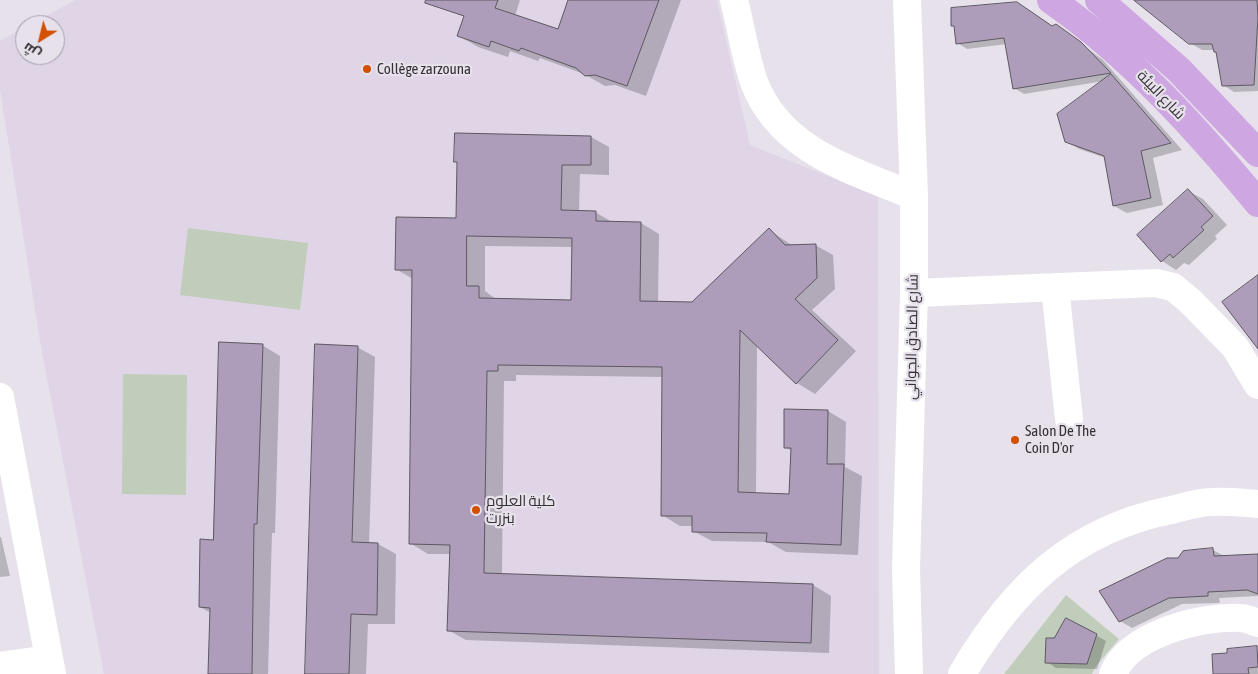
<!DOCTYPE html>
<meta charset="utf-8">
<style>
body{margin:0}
#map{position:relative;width:1258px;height:674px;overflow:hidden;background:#e7e1ec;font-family:"Asap Condensed",Cairo,sans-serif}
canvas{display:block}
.north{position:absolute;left:15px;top:15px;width:50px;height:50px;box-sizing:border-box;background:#e7e1ec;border:1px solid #a09ba3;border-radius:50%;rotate:216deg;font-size:14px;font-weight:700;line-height:20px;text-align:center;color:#353236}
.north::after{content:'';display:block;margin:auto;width:18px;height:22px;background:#d34f01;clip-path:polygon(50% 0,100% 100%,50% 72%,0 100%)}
</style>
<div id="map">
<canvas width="1258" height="674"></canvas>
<div class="north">ش</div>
</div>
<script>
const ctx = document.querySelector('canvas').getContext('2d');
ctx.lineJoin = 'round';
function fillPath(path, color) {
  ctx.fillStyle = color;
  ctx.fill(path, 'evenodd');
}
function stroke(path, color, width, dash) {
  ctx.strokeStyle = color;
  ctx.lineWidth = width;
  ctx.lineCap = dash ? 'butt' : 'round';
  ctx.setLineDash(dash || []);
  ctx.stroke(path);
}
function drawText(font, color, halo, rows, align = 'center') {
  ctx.font = font + ' "Asap Condensed",Cairo,sans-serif';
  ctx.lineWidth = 4.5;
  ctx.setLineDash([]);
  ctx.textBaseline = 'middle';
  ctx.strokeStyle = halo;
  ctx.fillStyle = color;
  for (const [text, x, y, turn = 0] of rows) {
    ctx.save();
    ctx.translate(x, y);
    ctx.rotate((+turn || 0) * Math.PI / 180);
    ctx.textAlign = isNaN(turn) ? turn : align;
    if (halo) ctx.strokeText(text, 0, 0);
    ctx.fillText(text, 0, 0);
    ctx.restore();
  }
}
const built = new Path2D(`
 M75,0h642l33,145 128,51 1,478h-775l-63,-327 -41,-257v-49l25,-14v28h30v-30h-25z`);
const green = new Path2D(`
 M188,228l120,15 -8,67 -120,-15z
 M123,374l64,1 -1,120 -64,-1z
 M1066,595l53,44 -23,27 -4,8h-88z`);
const shadow = new Path2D(`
 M462,0h58l-5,16 44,15 10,-31h112l-35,96 -31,-11 -10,1 -21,-12 -44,-16 -2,3 -28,-10 -2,6 -30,-10 -19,-11 6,-19 -7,-4z
 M1138,0h120v91l-24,1 -11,-7 -5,-32 -3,-3h-13l-12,-7z
 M1056,25l47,35 79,90 -29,8 10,47 -36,8 -13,-7 -8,-48 -27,-9 -13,-8 38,-60 -80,13 -10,-6 -7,-44 -40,5 -10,-6z
 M591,137l18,10v28l-29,-1 -1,38h16l19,11h27l18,11 -1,68 35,1 76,-73 24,16 22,-1 18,10 2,34 -23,21 44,41 -41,43 -18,-11 -40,-38 -1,149 34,2 2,-45 -7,-4 43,-36 18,11 -1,45 17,9 -4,79 -72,-3 -18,-10 -56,-1 -19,-10 1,-5h-14l-18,-11 1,-138 -147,-2v6h-12l-2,194 311,10 18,11 -2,57 -363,-13 -18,-10 2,-76h-22l-18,-11 3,-264 -17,-10 61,-50 1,-56 -3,-1zM485,246l88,1 -1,54 -75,-1 -12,-9z
 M1188,191l15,8 24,26 -12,11 2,3 -28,26 -5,-2 -8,7 -14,-9 -24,-26z
 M262,345l18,11 -5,177h-3l-4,141h-59l2,-61 -11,-6z
 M357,347l18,10 -6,187h9l18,10 -1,70h-27l-2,50h-60z
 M0,537h1l9,39 -10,1z
 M1213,550l13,7h32v39l-39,2 1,5 -38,1 -50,24 -12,-7 58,-62z
 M1067,619l39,22 -9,28 -41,-1 -9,-6 7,-22z
 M1257,648l1,26h-44z`);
const building = new Path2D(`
 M426,0h72l-3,8 63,21 10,-29h91l-32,86 -32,-11 -10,1 -9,-8 -55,-20 -2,3 -28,-10 -2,6 -32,-11 7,-20 -39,-13z
 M1134,0h123l1,17 -4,68 -32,1 -6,-34h-2l-2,-8h-23z
 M1017,2l35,24 4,-2 25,18 30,31 -98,16 -9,-51 -48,6 -2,-18h-3v-18z
 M1111,74l60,69 -30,8 10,47 -38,8 -9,-50 -39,-14 -8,-28z
 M455,133l136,3v29h-29l-1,45 35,1v10l45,1 -1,79 52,1 77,-74 16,17 31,-1 1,34 -22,21 43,41 -42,44 -56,-54 -2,162 51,2 2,-46h-7v-39l44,1 -1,54h17l-3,81 -75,-3 1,-9 -75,-1v-16h-31l1,-149 -164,-2v6h-11l-3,202 329,11 -2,59 -364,-12 3,-86 -41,-1 3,-274h-17l1,-53 60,1 1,-56h-3zM467,236l105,2 -1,62 -92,-2v-12h-12z
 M1188,189l25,27 -12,11 3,3 -31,28 -3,-4 -9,8 -24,-27z
 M1258,275v74l-36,-47z
 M219,342l44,2 -6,180h-3l-2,150h-44l2,-66 -11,-1 1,-68 13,1z
 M315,344l43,2 -6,196 26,1 -1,72 -26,-1 -2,60h-44z
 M1213,548l1,8 44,-2v40l-11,-4 -39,2v4l-39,2 -50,24 -20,-31 68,-33h11l5,-7z
 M1066,618l31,16 -10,30 -42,-1 1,-25h8z
 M1257,646l1,21 -10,1 1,6h-36l-1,-20 15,-1v-4z`);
const minor = new Path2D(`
 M734,0c7,27 11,56 20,82 26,69 98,88 160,114
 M907,0l7,196v97l-8,276 3,105
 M1055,287l14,132
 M914,293l242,-10 17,4 17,14 45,46 23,38
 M0,397l52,277
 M0,666l49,-7
 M962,674c50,-85 109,-144 209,-164 13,-3 28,-8 41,-8 15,-1 31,1 46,2
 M1113,674c16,-40 87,-58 127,-56 6,0 12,3 18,5`);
const major = new Path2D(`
 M1051,0c80,56 145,128 207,203
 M1099,0l80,70 79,83`);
const markers = [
 [367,69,5,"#d34f01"],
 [1015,440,5,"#d34f01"],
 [476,510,5,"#d34f01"]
];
const poiNames = [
 ["Collège zarzouna",377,69],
 ["Salon De The",1025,431],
 ["Coin D'or",1025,448],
 ["كلية العلوم",486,501],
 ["بنزرت",486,518]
];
const streetNames = [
 ["شارع البيئة",1161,95,46],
 ["شارع الصادق الجواني",912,337,-89]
];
fillPath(built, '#dfd5e6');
fillPath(green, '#c1cdbb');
fillPath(shadow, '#0003');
fillPath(building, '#ad9dba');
stroke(building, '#5d5861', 1);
stroke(minor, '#fff', 28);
stroke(major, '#cea6e2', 28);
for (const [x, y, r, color] of markers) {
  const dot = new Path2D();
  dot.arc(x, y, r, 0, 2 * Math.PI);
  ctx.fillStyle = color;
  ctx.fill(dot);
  stroke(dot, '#e7e1ec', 2);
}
drawText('15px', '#353236', '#e7e1ec', poiNames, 'left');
drawText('15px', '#353236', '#e7e1ec', streetNames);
</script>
